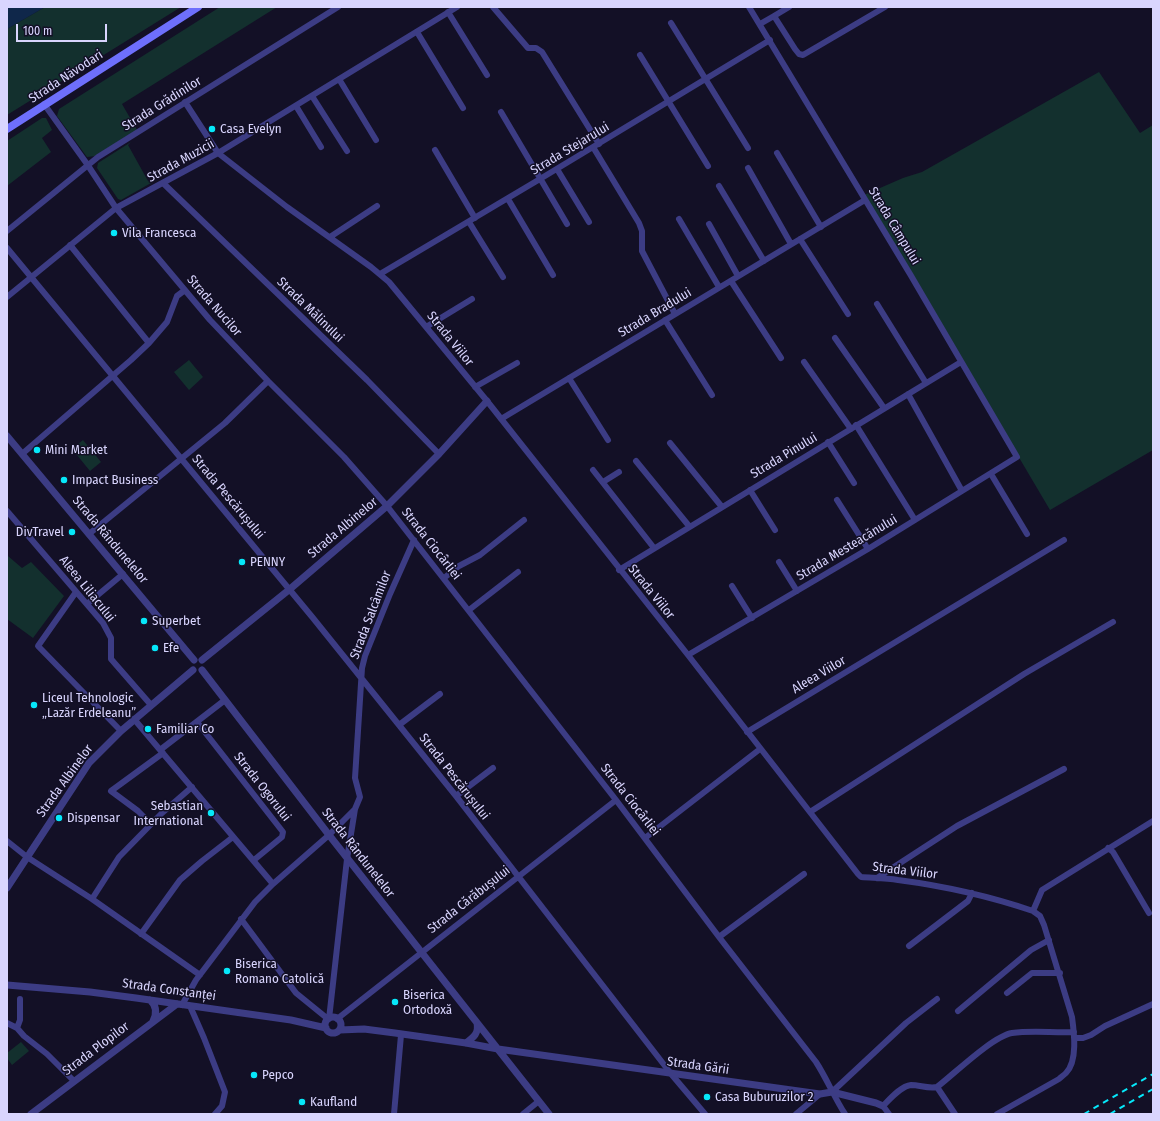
<!DOCTYPE html>
<meta charset="utf-8">
<style>
body{margin:0}
#map{position:relative;width:1160px;height:1121px;overflow:hidden;background:#131026;font-family:"Fira Sans Condensed",sans-serif}
canvas{display:block}
.frame{position:absolute;inset:0;border:8px solid #d9d5fe;pointer-events:none}
.scale{position:absolute;left:16px;top:24px;width:91px;height:18px;box-sizing:border-box;border:2px solid #d9d5fe;border-top:0;padding-left:5px;font-size:12px;line-height:14px;white-space:nowrap;color:#d9d5fe;-webkit-text-stroke:3px #131026;paint-order:stroke}
</style>
<div id="map">
<canvas width="1160" height="1121"></canvas>
<div class="frame"></div>
<div class="scale">100 m</div>
</div>
<script>
const ctx = document.querySelector('canvas').getContext('2d');
ctx.lineJoin = 'round';
function fillPath(path, color) {
  ctx.fillStyle = color;
  ctx.fill(path, 'evenodd');
}
function stroke(path, color, width, dash) {
  ctx.strokeStyle = color;
  ctx.lineWidth = width;
  ctx.lineCap = dash ? 'butt' : 'round';
  ctx.setLineDash(dash || []);
  ctx.stroke(path);
}
function drawText(font, color, halo, rows, align = 'center') {
  ctx.font = font + ' "Fira Sans Condensed",sans-serif';
  ctx.lineWidth = 3;
  ctx.setLineDash([]);
  ctx.textBaseline = 'middle';
  ctx.strokeStyle = halo;
  ctx.fillStyle = color;
  for (const [text, x, y, turn = 0] of rows) {
    ctx.save();
    ctx.translate(x, y);
    ctx.rotate((+turn || 0) * Math.PI / 180);
    ctx.textAlign = isNaN(turn) ? turn : align;
    if (halo) ctx.strokeText(text, 0, 0);
    ctx.fillText(text, 0, 0);
    ctx.restore();
  }
}
const green = new Path2D(`
 M45,7h136l-174,108v-86z
 M220,7h57l-155,97 15,26 -42,26 -8,1 -30,-41 2,-7z
 M1099,72l41,61 13,-8v325l-103,60 -186,-315 39,-17 19,-6z
 M42,118h4l6,12 -10,8 9,14 -44,34v-45z
 M131,142l-3,3 20,36 5,-1 -2,3 -30,17 -3,-1 -21,-31 1,-5z
 M189,360l14,17 -14,13 -15,-18z
 M83,440l18,22 -11,9 -18,-22z
 M8,556l14,12 9,-6 33,34 -31,42 -26,-19v-62z
 M21,1042l8,9 -17,14 -5,-7v-5z`);
const water = new Path2D(`
 M7,7h38l-38,22z`);
const minor = new Path2D(`
 M493,7l35,41h8l6,4 57,92
 M448,12l39,63
 M774,16l15,-9
 M671,23l77,125
 M760,24l14,-8 21,33 4,5 4,1 82,-48
 M417,32l46,76
 M640,55l68,111
 M339,79l37,61
 M312,96l35,55
 M185,102l33,51 69,54 84,60 18,15 98,119 201,254 170,219 3,3c13,1 25,1 37,3 46,6 91,16 135,31l7,5 4,9 28,92c2,15 6,44 -6,56 -2,2 -5,4 -7,6l-62,35
 M44,104l43,60 29,44 94,112 58,61 76,76 43,49 229,294 103,137 97,125c11,17 18,35 29,52
 M296,106l25,41
 M501,112l66,112
 M593,147l46,76 3,8v20l33,63
 M435,150l40,68
 M777,153l44,74
 M748,168l43,76
 M557,169l32,53
 M163,183l204,197 72,74
 M719,186l45,75
 M508,199l45,76
 M679,219l40,68
 M469,222l34,55
 M709,224l29,52
 M7,231l91,-74 240,-150
 M330,237l47,-31
 M800,239l48,75
 M70,245l79,98
 M7,248l306,370 143,178 216,279 33,39
 M380,274l160,-95 230,-139
 M731,281l50,77
 M7,297l109,-89 102,-55 239,-146
 M877,304l49,79
 M665,320l47,75
 M426,327l46,-28
 M835,338l49,70
 M804,362l47,67
 M569,378l39,62
 M475,387l42,-24
 M908,394l54,97
 M501,419l364,-219
 M856,425l59,95
 M828,442l26,41
 M670,443l52,64
 M22,454l109,-94 18,-17 18,-21 10,-26 8,-6
 M636,461l53,65
 M593,470l61,78
 M991,474l36,60
 M603,482l16,-10
 M750,490l25,40
 M837,500l31,49
 M7,511l96,112 8,15v21l40,46
 M89,534l136,-111 43,-42
 M779,562l18,29
 M619,570l342,-208
 M444,578l15,-12 21,-11 44,-35
 M732,586l20,32
 M76,592l-38,54 83,85
 M87,604l36,-30
 M469,610l49,-38
 M688,655l180,-106 149,-92 -107,-183 -161,-267
 M134,719l139,165
 M197,722l86,110 -1,5 -28,23
 M399,725l41,-31
 M747,732l317,-192
 M160,750l65,-50
 M456,796l37,-28
 M810,812l214,-138 89,-52
 M151,824l-13,-13 -27,-20 52,-38
 M645,838l115,-89
 M7,841l20,16 65,42 108,76
 M1108,848l5,4 36,61
 M877,878l80,-52 107,-57
 M92,899l27,-42 43,-44 30,-26
 M1033,911l9,-21 111,-69
 M241,919l55,74 32,26
 M141,934l39,-54 22,-19 31,-24
 M719,937l85,-63
 M909,946l59,-45 4,-8
 M1007,993l25,-20h28
 M182,1005l14,-25 59,-78 18,-18 56,-49 26,-26
 M190,1006l14,32 21,54 -3,14 -7,8
 M958,1011l73,-61 18,-10
 M329,1019l18,-160 8,-50 5,-12 -5,-19 7,-110 3,-12 25,-62 24,-54
 M337,1019l279,-219
 M7,1023l10,5 7,8 23,18 27,27
 M17,1028l3,-8v-21
 M1074,1038h9l8,-3 14,-9 48,-22
 M937,1087l18,27
 M832,1092l74,-69 31,-24
 M394,1114l7,-79
 M523,1114l16,-13
 M796,1114l24,-20
 M889,1114l-6,-8c7,-7 18,-20 28,-21 9,0 17,4 26,2 17,-13 56,-51 75,-54 20,-3 42,0 62,-1`);
const tertiary = new Path2D(`
 M7,436l187,224
 M202,660l88,-71 97,-83 52,-52 48,-53
 M202,670l127,165 220,279
 M7,888l82,-125 32,-32 72,-61
 M7,985l83,7 46,6 155,22 35,8
 M150,1000c7,6 7,13 3,21
 M325 1025a8 8 0 1 1 16 0a8 8 0 1 1-16 0Z
 M340,1030l24,-1 31,4 71,10 32,6 322,45 12,-2 44,11 7,3
 M466,1043c8,-6 13,-10 11,-20
 M31,1114l146,-110`);
const secondary = new Path2D(`
 M7,129l191,-122`);
const rail = new Path2D(`
 M1084,1114l69,-40
 M1110,1114l43,-25`);
const markers = [
 [212,129,4,"#06e8fa"],
 [114,233,4,"#06e8fa"],
 [37,450,4,"#06e8fa"],
 [64,480,4,"#06e8fa"],
 [72,532,4,"#06e8fa"],
 [242,562,4,"#06e8fa"],
 [144,621,4,"#06e8fa"],
 [155,648,4,"#06e8fa"],
 [34,705,4,"#06e8fa"],
 [148,729,4,"#06e8fa"],
 [211,813,4,"#06e8fa"],
 [59,818,4,"#06e8fa"],
 [227,971,4,"#06e8fa"],
 [395,1002,4,"#06e8fa"],
 [254,1075,4,"#06e8fa"],
 [707,1097,4,"#06e8fa"],
 [302,1102,4,"#06e8fa"]
];
const streetNames = [
 ["Strada Năvodari",66,77,-33],
 ["Strada Grădinilor",162,104,-32],
 ["Strada Stejarului",570,149,-31],
 ["Strada Muzicii",181,161,-29],
 ["Strada Câmpului",894,226,59],
 ["Strada Nucilor",214,306,49],
 ["Strada Mălinului",310,310,44],
 ["Strada Bradului",655,313,-31],
 ["Strada Viilor",450,339,51],
 ["Strada Pinului",784,456,-31],
 ["Strada Pescărușului",228,497,50],
 ["Strada Albinelor",343,528,-40],
 ["Strada Rândunelelor",110,540,50],
 ["Strada Ciocârliei",431,544,52],
 ["Strada Mesteacănului",847,548,-31],
 ["Aleea Liliacului",87,589,51],
 ["Strada Viilor",651,592,51],
 ["Strada Salcâmilor",371,615,-69],
 ["Aleea Viilor",819,675,-31],
 ["Strada Pescărușului",454,777,52],
 ["Strada Albinelor",65,781,-54],
 ["Strada Ogorului",262,787,52],
 ["Strada Ciocârliei",630,800,52],
 ["Strada Rândunelelor",358,853,52],
 ["Strada Viilor",905,871,7],
 ["Strada Cărăbușului",469,900,-38],
 ["Strada Constanței",169,990,8],
 ["Strada Plopilor",96,1049,-37],
 ["Strada Gării",698,1066,8]
];
const poiNames = [
 ["Casa Evelyn",220,129],
 ["Vila Francesca",122,233],
 ["Mini Market",45,450],
 ["Impact Business",72,480],
 ["DivTravel",64,532,"right"],
 ["PENNY",250,562],
 ["Superbet",152,621],
 ["Efe",163,648],
 ["Liceul Tehnologic",42,698],
 ["„Lazăr Erdeleanu”",42,713],
 ["Familiar Co",156,729],
 ["Sebastian",203,806,"right"],
 ["International",203,821,"right"],
 ["Dispensar",67,818],
 ["Biserica",235,964],
 ["Romano Catolică",235,979],
 ["Biserica",403,995],
 ["Ortodoxă",403,1010],
 ["Pepco",262,1075],
 ["Casa Buburuzilor 2",715,1097],
 ["Kaufland",310,1102]
];
fillPath(green, '#13302e');
fillPath(water, '#0f274a');
stroke(minor, '#3c3c84', 6);
stroke(tertiary, '#3c3c84', 7);
stroke(secondary, '#6e6ffc', 8);
stroke(rail, '#06e8fa', 2, [6, 5]);
for (const [x, y, r, color] of markers) {
  const dot = new Path2D();
  dot.arc(x, y, r, 0, 2 * Math.PI);
  ctx.fillStyle = color;
  ctx.fill(dot);
  stroke(dot, '#131026', 1.5);
}
drawText('13px', '#d9d5fe', '#131026', streetNames);
drawText('13px', '#d9d5fe', '#131026', poiNames, 'left');
</script>
